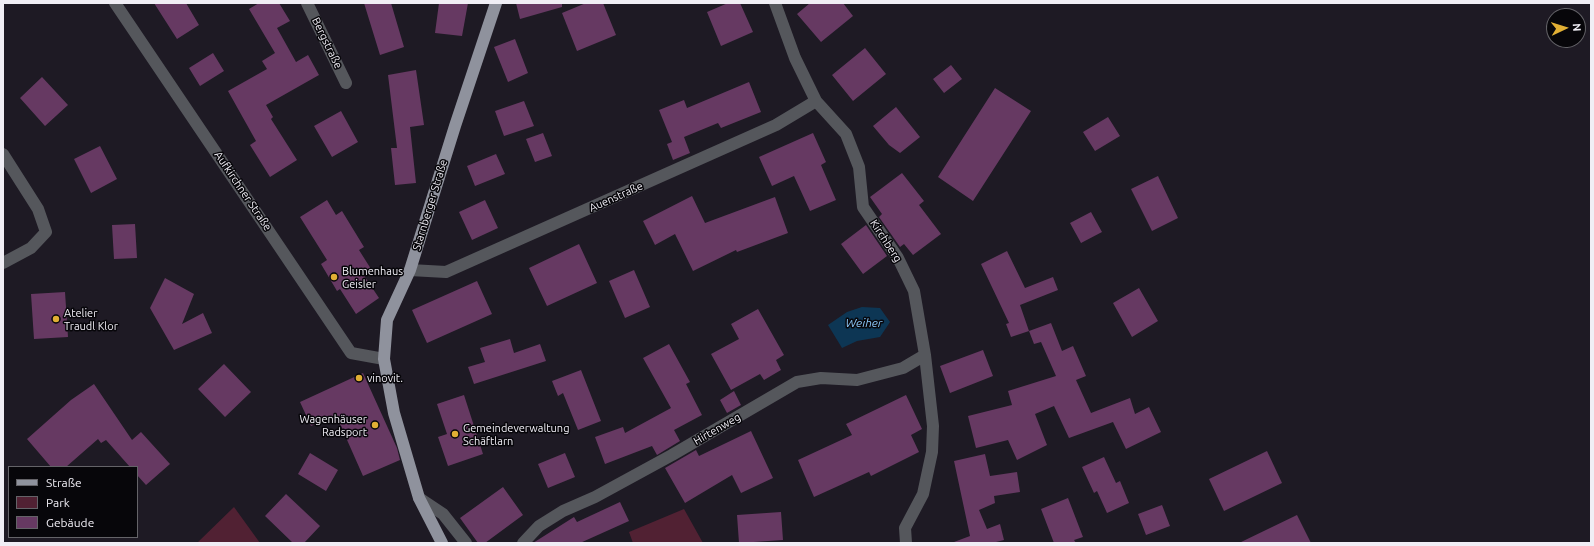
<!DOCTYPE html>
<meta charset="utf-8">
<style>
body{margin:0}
#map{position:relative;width:1594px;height:546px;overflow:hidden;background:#1e1a24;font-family:Ubuntu,sans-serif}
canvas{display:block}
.frame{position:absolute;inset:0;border:4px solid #f0eef5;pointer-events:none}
.legend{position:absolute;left:8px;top:466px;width:130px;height:72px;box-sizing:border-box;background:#07060a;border:1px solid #646368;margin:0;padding:5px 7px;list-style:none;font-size:12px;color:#f0eef5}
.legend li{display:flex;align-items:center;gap:8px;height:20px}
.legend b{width:20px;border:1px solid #646368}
.north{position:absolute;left:1546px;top:8px;width:40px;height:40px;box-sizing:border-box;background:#07060a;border:1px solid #646368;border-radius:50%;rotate:86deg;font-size:11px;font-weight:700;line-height:16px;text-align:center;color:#f0eef5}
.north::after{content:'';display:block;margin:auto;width:14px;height:18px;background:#e1af34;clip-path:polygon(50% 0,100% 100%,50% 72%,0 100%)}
</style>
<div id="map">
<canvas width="1594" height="546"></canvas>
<div class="frame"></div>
<ul class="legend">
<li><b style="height:5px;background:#8f929d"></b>Straße</li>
<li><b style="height:11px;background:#512133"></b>Park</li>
<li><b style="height:11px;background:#663962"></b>Gebäude</li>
</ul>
<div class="north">N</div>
</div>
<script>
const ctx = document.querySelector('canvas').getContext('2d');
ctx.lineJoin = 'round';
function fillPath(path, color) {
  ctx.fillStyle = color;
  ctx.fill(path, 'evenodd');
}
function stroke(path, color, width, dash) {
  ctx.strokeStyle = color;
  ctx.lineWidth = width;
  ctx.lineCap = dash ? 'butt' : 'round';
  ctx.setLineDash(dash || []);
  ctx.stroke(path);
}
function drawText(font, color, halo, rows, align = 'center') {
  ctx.font = font + ' Ubuntu,sans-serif';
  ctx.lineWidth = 3;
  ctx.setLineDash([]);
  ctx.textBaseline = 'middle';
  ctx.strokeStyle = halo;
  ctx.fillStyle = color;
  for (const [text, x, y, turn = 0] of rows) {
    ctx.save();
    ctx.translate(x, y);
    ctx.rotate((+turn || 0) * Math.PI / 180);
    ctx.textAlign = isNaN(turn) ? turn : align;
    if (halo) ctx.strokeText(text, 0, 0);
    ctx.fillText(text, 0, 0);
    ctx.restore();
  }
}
const green = new Path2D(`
 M234,507l26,36h-63z
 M684,509l19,34h-70l-4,-11z`);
const water = new Path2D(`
 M862,307l18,1 10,14 -10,15 -23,4 -15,7 -14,-23 19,-13z`);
const building = new Path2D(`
 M154,3h32l13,22 -22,14z
 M259,3h20l11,18 -13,7 19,34 12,-7 11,20 -53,30 7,12 -2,2 26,41 -27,17 -20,-32 6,-4 -28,-50 39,-22 -5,-8 13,-8 -26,-44z
 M364,3h27l13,44 -24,8z
 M439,3h29l-6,33 -27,-3z
 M516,3h46v4l-42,12z
 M586,3h17l13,32 -39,16 -15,-38z
 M728,3h12l13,29 -32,14 -14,-34z
 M810,3h33l10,13 -32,26 -24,-28z
 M515,39l13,34 -20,9 -14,-35z
 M865,48l21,26 -33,27 -21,-26z
 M213,53l11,18 -24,15 -11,-18z
 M951,65l11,14 -18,14 -11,-14z
 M416,70l8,55 -14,2 6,56 -21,2 -4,-37h6l-9,-73z
 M42,77l26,28 -23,21 -25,-28z
 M749,82l12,30 -40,16 -3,-5 -34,14 6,16 -17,7 -6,-16 5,-2 -13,-32 25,-10 3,8z
 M995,88l36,23 -58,90 -35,-24z
 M524,101l10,25 -30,10 -9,-25z
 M896,107l24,30 -20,16 -11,-8 -16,-19z
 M341,111l17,31 -26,15 -18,-31z
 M1108,117l12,19 -25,15 -12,-19z
 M543,133l9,23 -17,6 -9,-23z
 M813,133l13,29 -5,3 15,35 -26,11 -16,-35 -22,10 -13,-29z
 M100,146l17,33 -26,14 -17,-34z
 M496,154l9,20 -30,12 -8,-20z
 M902,173l22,28 -5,4 22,29 -28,21 -9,-11 -4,3 -21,-30 3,-3 -12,-17z
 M1158,176l20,42 -26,13 -21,-42z
 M692,196l13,27 70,-26 13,36 -51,19 -1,-2 -43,21 -18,-37 -20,11 -12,-24z
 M327,200l9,15 6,-4 22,36 -5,3 12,19 -8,5 16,24 -23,16 -16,-25 -3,2 -16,-27 6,-4 -27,-43z
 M485,200l13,28 -26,12 -13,-28z
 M1091,212l11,20 -21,11 -11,-20z
 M135,224l2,34 -23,1 -2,-34z
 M866,225l21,31 -24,18 -22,-30z
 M579,244l18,39 -50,23 -18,-38z
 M1007,251l18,37 28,-11 5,13 -38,15 9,26 -18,6 -5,-13 3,-1 -28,-59z
 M634,270l16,37 -25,11 -16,-37z
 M165,278l29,16 -12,30 21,-11 9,20 -38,17 -24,-42z
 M477,281l15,33 -65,29 -15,-33z
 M1139,288l19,33 -26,16 -19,-34z
 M65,292l3,45 -34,2 -3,-45z
 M758,309l26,46 -8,5 5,10 -17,10 -4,-6 -29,16 -20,-36 28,-15 -8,-15z
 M1051,323l11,28 11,-5 13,30 -10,4 15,33 39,-15 5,16 14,-7 12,25 -35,17 -13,-27 -44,16 -15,-32 -19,8 12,31 -30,15 -9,-20 -32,8 -8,-32 44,-11 -4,-14 48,-15 -15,-34 -7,2 -5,-13z
 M510,339l4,14 26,-9 6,17 -72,23 -6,-17 17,-5 -5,-14z
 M669,344l21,38 -4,2 16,31 -28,15 6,11 -23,14 -5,-9 -47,18 -10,-27 28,-10 2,6 46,-25 -28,-50z
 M983,350l10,26 -43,17 -10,-27z
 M224,364l27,28 -26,25 -27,-28z
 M581,370l20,51 -23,9 -15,-37 -5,3 -6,-15z
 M363,373l34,75 3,12 -37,16 -27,-61 -25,11 -11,-24z
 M94,384l38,56 9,-8 29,32 -24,21 -9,-10v-8h-7l-24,-27 -5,3 -3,-4 -32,28h-15l-24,-28 44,-39z
 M734,391l7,14 -14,8 -7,-13z
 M464,395l19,59 -35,12 -10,-29 9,-3 -10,-30z
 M906,395l16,34 -11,6 8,17 -48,24 -2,-4 -55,25 -16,-37 54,-25 -6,-11z
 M751,431l22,47 -32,15 -9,-18 -47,28 -20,-35 31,-18 3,6z
 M1267,451l15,32 -58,28 -15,-32z
 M310,453l28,17 -12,21 -28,-17z
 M565,453l10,24 -27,11 -10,-24z
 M985,454l5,22 27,-4 3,20 -26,4 1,7 -16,7 8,19 13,-5 4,16 -12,3h-38v-1l16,-6 -16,-75z
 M1104,457l12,26 4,-2 9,22 -22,10 -10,-22 -3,2 -12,-26z
 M503,487l20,28 -38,28h-7l-18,-25z
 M286,494l34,32 -16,17h-11l-28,-27z
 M1068,498l15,39 -9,3 2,3h-22l-13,-34z
 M620,502l9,19 -49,22h-47l41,-26 3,5z
 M1162,505l8,21 -24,9 -8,-21z
 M781,512l2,28 -44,3 -2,-28z
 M1297,515l14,28h-72z`);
const minor = new Path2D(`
 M115,3l236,350 33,6
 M307,3l39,80
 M775,3l20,55 21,43 30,33 13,33 4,40 35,51 16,33 11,64 8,71 -1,26 -9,42 -18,34 1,15
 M3,154l35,55 8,23 -15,16 -28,15
 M410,270l36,2 330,-147 40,-24
 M419,498l24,16 23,29
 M523,543l16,-17 24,-15 32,-14 77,-42 125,-73 24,-4 36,2 46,-12 22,-13`);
const major = new Path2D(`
 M442,543l-23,-45 -25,-85 -10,-54 3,-39 23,-50 45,-144 41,-123`);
const markers = [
 [334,277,4,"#e1af34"],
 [56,319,4,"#e1af34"],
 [359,378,4,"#e1af34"],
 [375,425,4,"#e1af34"],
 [455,434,4,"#e1af34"]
];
const streetNames = [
 ["Bergstraße",327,43,64],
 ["Aufkirchner Straße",243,191,56],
 ["Auenstraße",616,197,-24],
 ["Starnberger Straße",430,205,-73],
 ["Kirchberg",886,241,57],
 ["Hirtenweg",717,429,-30]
];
const poiNames = [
 ["Blumenhaus",342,271],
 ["Geisler",342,284],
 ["Atelier",64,313],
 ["Traudl Klor",64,326],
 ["vinovit.",367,378],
 ["Wagenhäuser",367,419,"right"],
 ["Radsport",367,432,"right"],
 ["Gemeindeverwaltung",463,428],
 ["Schäftlarn",463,441]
];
const waterNames = [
 ["Weiher",864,323]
];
fillPath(green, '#512133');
fillPath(water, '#0d3654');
fillPath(building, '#663962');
stroke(minor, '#55575c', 12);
stroke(major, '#8f929d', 12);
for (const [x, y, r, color] of markers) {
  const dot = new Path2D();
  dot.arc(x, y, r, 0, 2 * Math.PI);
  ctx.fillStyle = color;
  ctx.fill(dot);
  stroke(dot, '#07060a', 1.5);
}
drawText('11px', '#f0eef5', '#07060a', streetNames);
drawText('11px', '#f0eef5', '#07060a', poiNames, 'left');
drawText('italic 12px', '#8bc7f8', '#07060a', waterNames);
</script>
